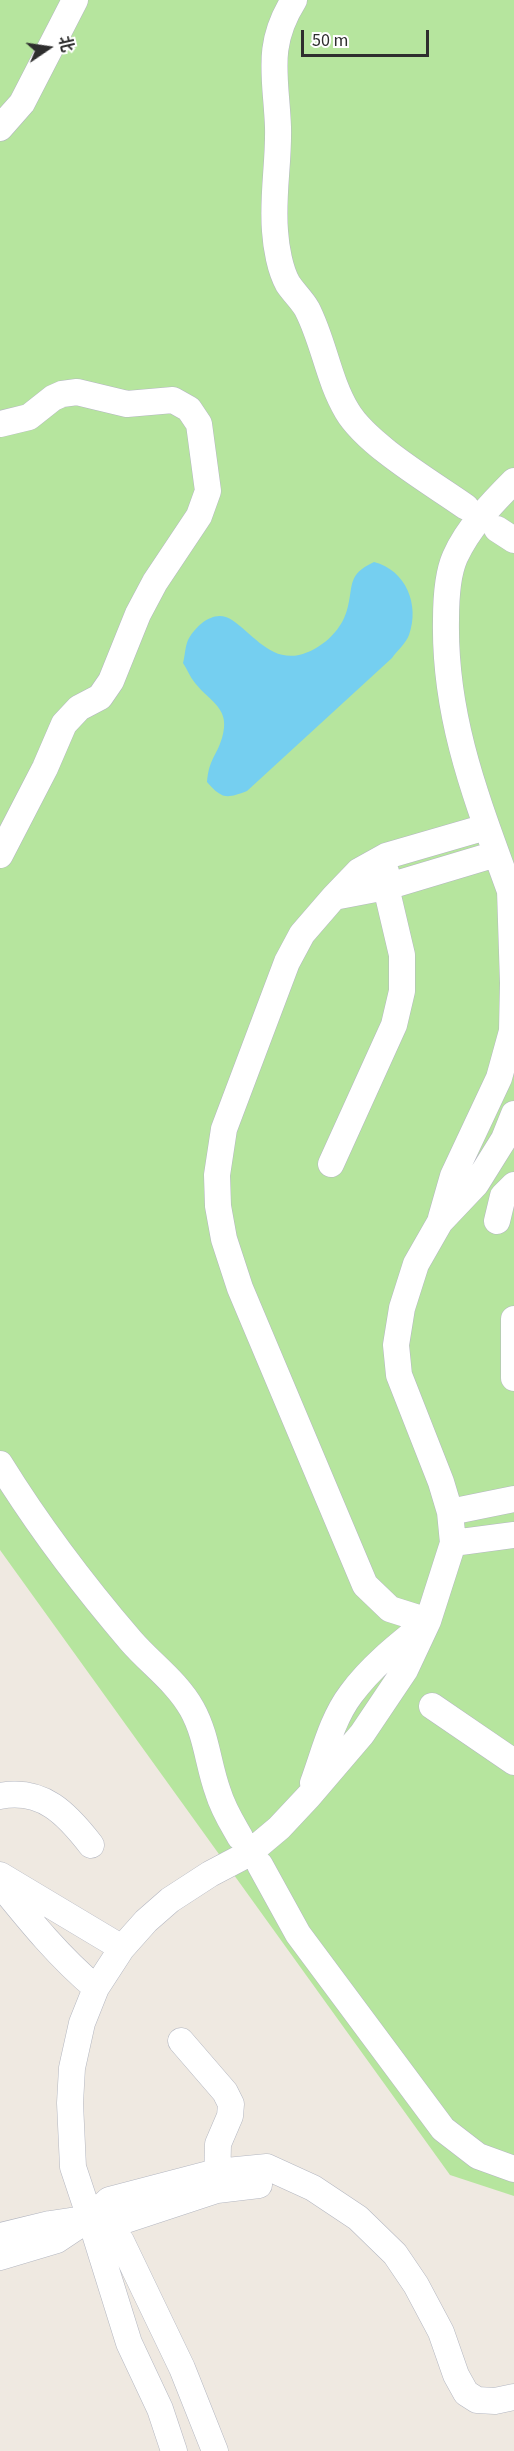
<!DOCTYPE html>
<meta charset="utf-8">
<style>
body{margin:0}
#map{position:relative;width:514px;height:2451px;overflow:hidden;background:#efe9e1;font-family:"Source Sans 3","Noto Sans SC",sans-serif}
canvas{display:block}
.north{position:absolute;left:18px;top:18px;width:60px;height:60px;-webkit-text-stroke:4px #fff;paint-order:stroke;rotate:77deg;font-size:16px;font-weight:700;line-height:24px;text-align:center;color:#2e2e2e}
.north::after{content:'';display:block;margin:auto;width:21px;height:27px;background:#2e2e2e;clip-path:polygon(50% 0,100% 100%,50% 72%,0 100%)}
.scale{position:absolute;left:301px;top:30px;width:128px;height:27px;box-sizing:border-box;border:3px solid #2e2e2e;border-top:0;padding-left:8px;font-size:18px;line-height:21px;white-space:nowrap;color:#2e2e2e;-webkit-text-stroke:4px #fff;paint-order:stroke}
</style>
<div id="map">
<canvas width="514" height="2451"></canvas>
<div class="north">北</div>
<div class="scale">50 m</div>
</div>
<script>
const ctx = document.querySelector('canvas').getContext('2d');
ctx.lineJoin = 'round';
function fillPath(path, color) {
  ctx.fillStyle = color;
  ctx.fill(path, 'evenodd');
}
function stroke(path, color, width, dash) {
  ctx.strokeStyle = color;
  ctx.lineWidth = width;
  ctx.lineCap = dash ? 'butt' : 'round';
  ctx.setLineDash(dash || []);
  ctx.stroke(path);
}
const green = new Path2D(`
 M0,0h514v2196l-64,-21 -450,-625z`);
const water = new Path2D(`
 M374,562c32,8 46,43 35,73 -3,8 -12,16 -17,23l-145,133c-21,8 -25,8 -40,-9 2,-23 9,-25 15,-44 9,-30 -11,-35 -27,-55 -5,-6 -8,-14 -12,-20 2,-7 2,-16 5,-23 8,-15 27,-32 44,-20 21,14 38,41 67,35 21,-5 42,-23 48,-45 7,-24 -1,-35 27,-48z`);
const minor = new Path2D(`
 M294,0c-29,46 -18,76 -16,127 1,35 -6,69 -3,104 1,16 5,39 13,53 6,9 14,16 19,25 17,33 21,70 40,102 20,34 85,72 119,96
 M0,128l22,-25 53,-103
 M0,424l29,-7 24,-19 9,-4 15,-2 50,12 46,-4 16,9 10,15 9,67 -9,25 -44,66 -17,32 -27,67 -11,16 -21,11 -15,16 -19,44 -45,87
 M514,481c-22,22 -46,47 -59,76 -8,18 -9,43 -9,63 -2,103 34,187 68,282
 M497,529l17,11
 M486,827l-100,29 -27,15 -25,26 52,-10 110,-33
 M334,897l-32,37 -15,28 -63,167 -7,46 1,31 6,33 16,49 125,297 25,24 38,12
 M331,1164l63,-139 8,-34v-36l-16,-68v-15
 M441,1218l12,-42 46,-98 13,-47 1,-48 -3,-93
 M497,1221l6,-25 11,-11
 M514,1319v59
 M0,1464c39,63 83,121 131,177 20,23 46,41 61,68 15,27 16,56 26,83 5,17 14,31 22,45
 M450,1512l64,-13
 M453,1543l61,-8
 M432,1706l82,56
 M313,1783c11,-30 19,-64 38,-89 20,-27 45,-47 70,-67
 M0,1796c43,-8 67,18 91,49
 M260,1865l38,69 145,195 35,27 36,13
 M0,1875l122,73
 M0,1884c30,37 59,73 96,104
 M181,2041l44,51 6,12 -1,12 -12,28 -1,44
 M90,2218l-17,-51 -3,-64 2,-35 10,-45 14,-35 26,-40 24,-27 24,-21 40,-26 38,-20 31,-26 30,-32 53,-62 43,-64 23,-49 25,-78 -3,-31 -9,-30 -42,-107 -3,-30 6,-37 14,-44 24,-42 36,-38 28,-45 10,-25
 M0,2236l50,-12 40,-6 27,5 100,-33 42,-5
 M0,2257l57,-17 33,-22 19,-18 107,-28 51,-5 46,21 45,30 37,36 21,31 25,47 15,43 10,18 11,7 18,1 19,-4
 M174,2451l-14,-42 -31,-66 -39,-125 31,23 61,127 33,83`);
fillPath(green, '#b6e59e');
fillPath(water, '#75cff0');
stroke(minor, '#b4b7c1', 27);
stroke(minor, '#fff', 26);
</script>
